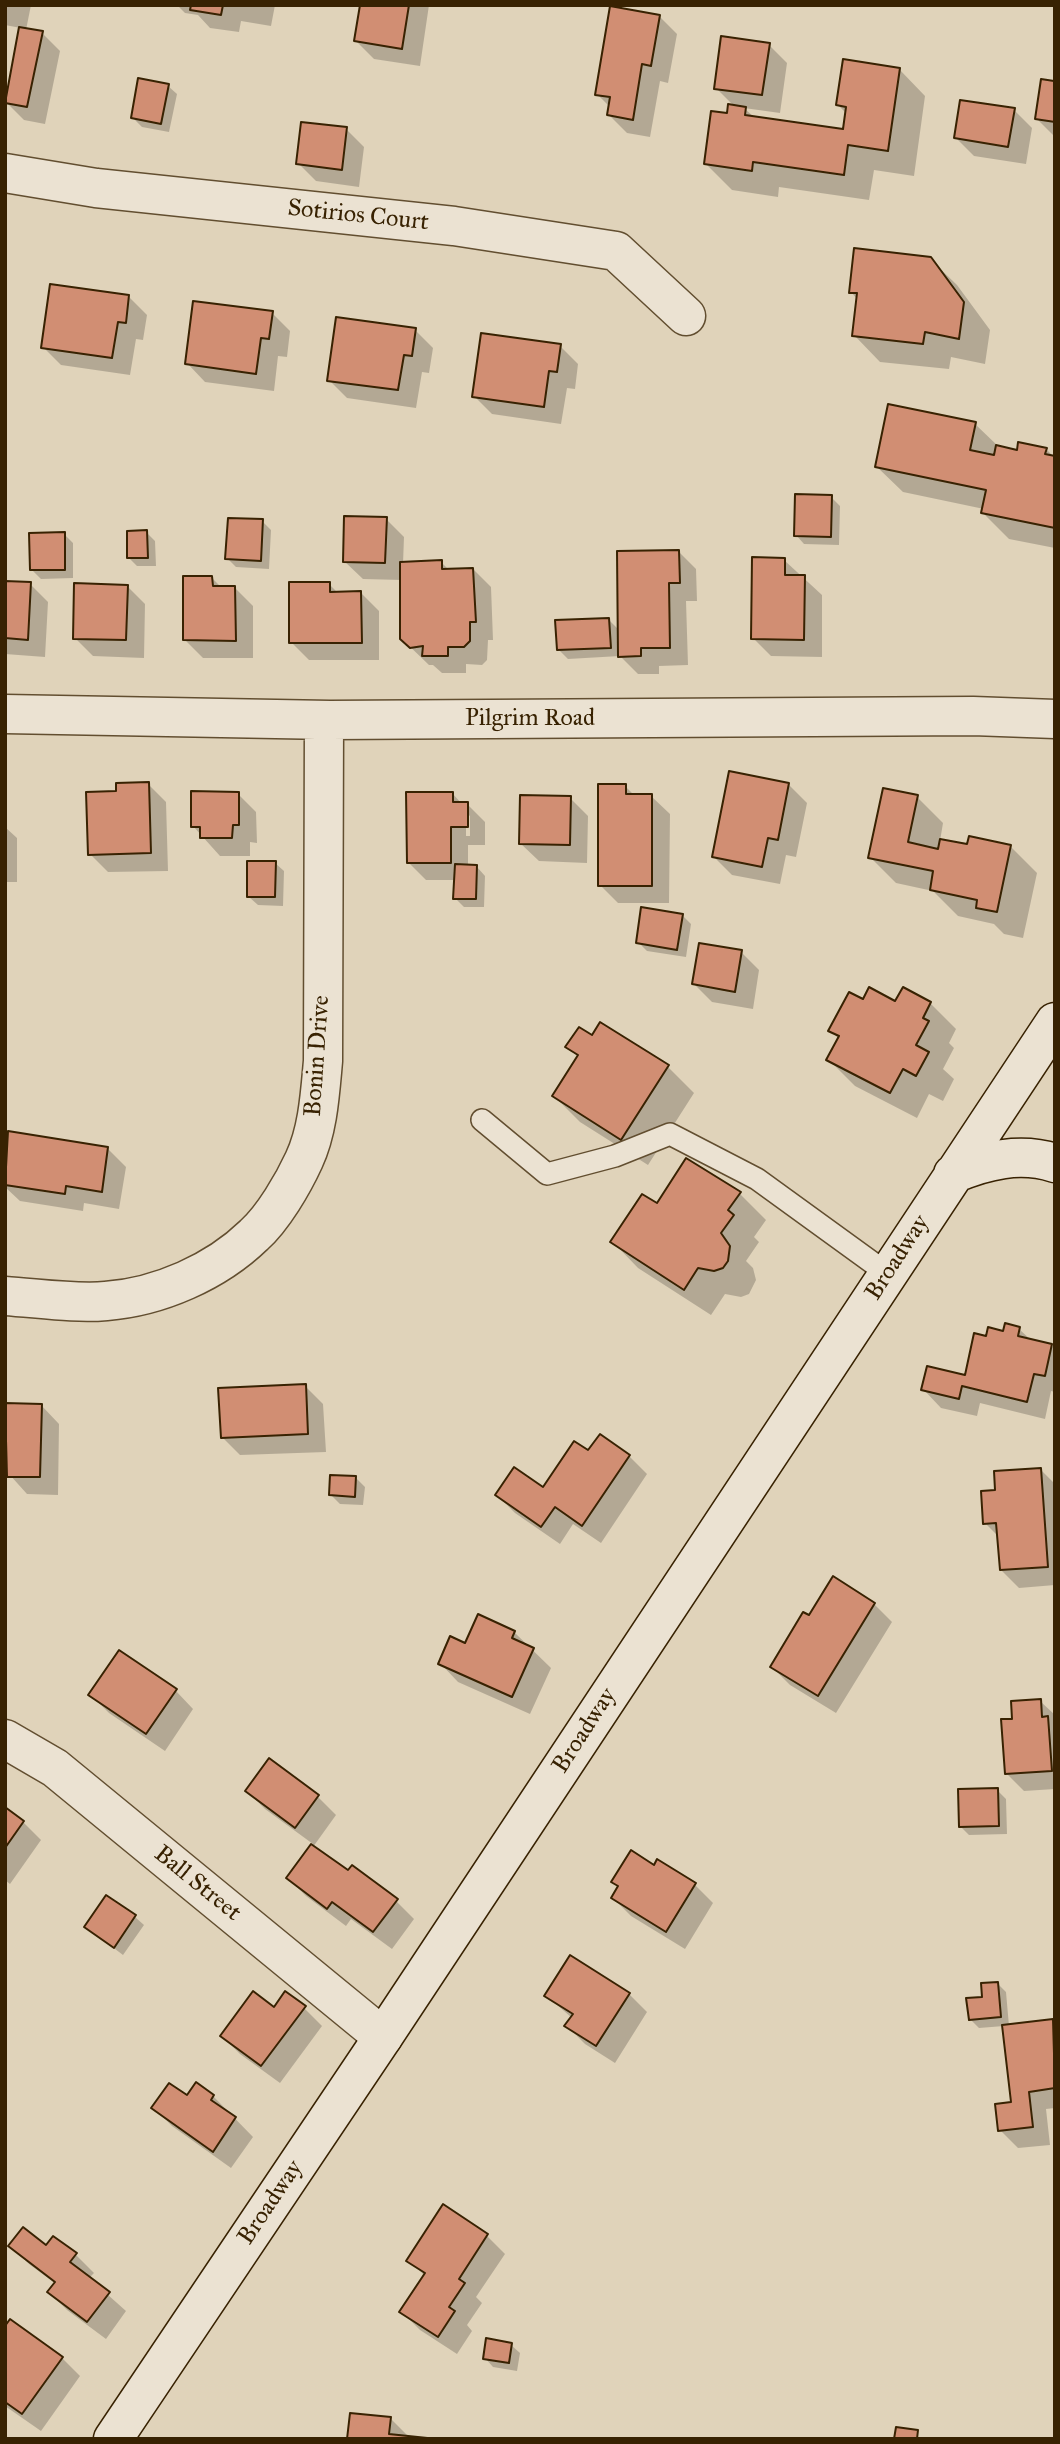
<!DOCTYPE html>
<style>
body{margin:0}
#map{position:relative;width:1060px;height:2444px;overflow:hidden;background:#e0d3ba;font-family:"IM FELL Great Primer",serif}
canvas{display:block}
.frame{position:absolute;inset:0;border:7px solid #382202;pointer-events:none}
</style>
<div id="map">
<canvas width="1060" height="2444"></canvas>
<div class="frame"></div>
</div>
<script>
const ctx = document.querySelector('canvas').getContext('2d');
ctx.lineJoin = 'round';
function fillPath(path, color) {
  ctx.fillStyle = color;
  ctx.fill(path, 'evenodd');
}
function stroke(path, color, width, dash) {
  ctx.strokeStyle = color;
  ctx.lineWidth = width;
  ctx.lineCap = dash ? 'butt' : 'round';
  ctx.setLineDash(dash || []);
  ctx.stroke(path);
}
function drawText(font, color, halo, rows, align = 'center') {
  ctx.font = font + ' "IM FELL Great Primer",serif';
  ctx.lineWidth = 6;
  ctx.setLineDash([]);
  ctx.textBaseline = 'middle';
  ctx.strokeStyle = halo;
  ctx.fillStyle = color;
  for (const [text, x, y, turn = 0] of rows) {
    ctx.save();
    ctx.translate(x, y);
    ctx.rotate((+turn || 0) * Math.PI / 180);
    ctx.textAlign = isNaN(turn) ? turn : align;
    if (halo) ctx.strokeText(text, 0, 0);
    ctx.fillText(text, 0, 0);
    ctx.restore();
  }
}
const shadow = new Path2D(`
 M5,5h26l-5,25 16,3 18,18 -15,73 -21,-4 -18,-18 15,-74 -16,-3z
 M177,5h98l-4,21 -30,-5 -2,11 -29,-4 -12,-13 -13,-2z
 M362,5h67l-9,61 -46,-7 -18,-18z
 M659,16l18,18 -9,49 -8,-2 -10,56 -23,-4 -18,-18 1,-8 -13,-13z
 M769,45l18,18 -7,50 -36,-5 11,10 90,13 2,-17 -9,-9 61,-36 26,27 -11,80 -40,-6 -5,30 -90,-13 -1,10 -46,-7 -26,-26 23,-49 6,-8 -19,-19z
 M1055,83v54l-18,-18z
 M168,86l9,8 -8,38 -27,-5 -9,-9z
 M1014,110l18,18 -6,36 -52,-8 -18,-18z
 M346,129l18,18 -5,40 -43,-6 -18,-18z
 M930,259l27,26 33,45 -5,34 -34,-7 -2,12 -69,-7 -26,-27 4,-35 -7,-8z
 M129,297l18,18 -4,25 -7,-1 -6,36 -69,-10 -18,-18z
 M272,313l18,18 -3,26 -9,-1 -4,35 -69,-9 -18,-19z
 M415,330l18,18 -4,25 -7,-1 -6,36 -69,-10 -18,-18z
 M560,346l18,18 -3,25 -8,-1 -6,36 -69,-10 -18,-18z
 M975,424l24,23 20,5 27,-3 9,9v90l-46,-9 -26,-26 1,-4 -81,-17 -27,-26z
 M831,497l9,9 -1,39 -35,-1 -8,-9z
 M386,519l18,18 -1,27 38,-2 9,9 23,-2 18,18 2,53h-5l-1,20 -5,5 -16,-1v9h-24l-9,-8h-4l-27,-26v-59l-39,-1 -19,-18z
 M262,521l9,9 -2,39 -33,-2 -9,-9z
 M146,532l9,9 1,25h-19l-9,-9z
 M64,534l9,9v35l-32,1 -9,-9z
 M678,551l18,18 1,32h-11l2,64 -29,1v8h-21l-18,-18 -52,3 -9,-9 50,-30 11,11z
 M784,560l38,35v62l-51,-1 -18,-18z
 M211,577l11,11h13l18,18v52h-50l-18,-18z
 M5,582l25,2 18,18 -3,55 -40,-3z
 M329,584l10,10 22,-1 18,18v49h-70l-18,-18z
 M127,586l18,18 -1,54 -51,-2 -18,-18z
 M148,784l18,18 2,69 -60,1 -18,-18 28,-61z
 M789,785l18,18 -11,54 -10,-2 -6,29 -48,-9 -18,-18z
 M625,786l10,10h16l19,18 -1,89h-51l-18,-18z
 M452,793l10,11h5l18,18v23h-17v22h9l8,9 -1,31h-20l-9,-9 1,-18h-30l-18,-18zM466,813l4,3v20h-4z
 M238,794l18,18 1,31 -7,-1v14h-30l-27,-30z
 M917,797l26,26 -3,18 28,5 43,1 26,26 -14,65 -19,-4 -10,-10 -36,-8 -25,-25 -37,-8 -26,-26z
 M570,798l18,18 -1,47 -48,-2 -19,-18z
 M5,827l12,11v44h-12z
 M275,863l9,8 -1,35 -25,-1 -9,-8z
 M682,915l9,9 -5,33 -39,-6 -9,-9z
 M741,952l18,18 -6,39 -41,-7 -18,-18z
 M864,1001l66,2 26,26 -7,14 5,5 -11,21 11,10 -11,22 -14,-7 -12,24 -62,-32 -26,-26 10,-21 -8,-8z
 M592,1037l76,30 26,26 -46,72 -68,-43 -26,-26 25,-38 -11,-11z
 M9,1133l99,16 18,18 -7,42 -35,-6 -1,8 -63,-10 -15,-14v-28z
 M740,1194l26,26 -12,17 5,5 -13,19 7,7 3,12 -7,14 -8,3 -16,-3 -14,21 -73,-47 -26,-27 45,-35z
 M1019,1329l13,12 20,5 3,3v43l-4,-1 -6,28 -65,-16 -3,13 -36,-8 -18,-19 43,-12 21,-39z
 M305,1386l18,18 3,48 -86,3 -18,-18z
 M5,1405h36l18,19 -1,71 -31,-1 -18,-20h-4z
 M589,1453l40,3 18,18 -46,69 -28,-19 -13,20 -45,-31 -18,-18 46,-6z
 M1040,1469l15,15v101l-36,3 -18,-18 -2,-33 -14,-14 12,-31z
 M356,1478l9,9 -2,18 -23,-1 -9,-9z
 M874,1604l18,18 -56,91 -46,-28 -18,-18 37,-50z
 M514,1632l37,36 -21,46 -72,-32 -18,-19z
 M176,1691l17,18 -28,42 -56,-38 -18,-18z
 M1040,1701l15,14v74l-31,2 -18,-18 8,-53z
 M269,1761l49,36 18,18 -23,32 35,26 48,28 18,18 -22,30 -41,-30 -5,7 -40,-30 -18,-18 25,-34 -48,-35 -18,-18z
 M997,1790l9,9 1,35 -38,1 -9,-9z
 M5,1809l18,13 18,18 -31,44 -5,-4z
 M657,1861l38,24 18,18 -28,46 -54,-33 -18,-18 6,-11 -6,-5 41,-15z
 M135,1917l9,8 -21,30 -37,-28z
 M997,1983l9,9 3,34 43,-5 3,3v84l-9,1 4,36 -32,3 -18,-18 13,-26 -9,-78 -25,2 -9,-9z
 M629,1994l18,18 -32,51 -30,-19 -18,-18 5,-8 -25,-22z
 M304,2008l18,18 -42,57 -40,-29 -18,-18 53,-27z
 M197,2084l16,12 40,41 -22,31 -59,-42 -18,-18 33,-10z
 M487,2236l18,18 -29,43 6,6 -15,22 5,6 -15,23 -37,-24 -18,-18 23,-36 -16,-16z
 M11,2246l35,1 30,8 18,18 -5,5 37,33 -20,28 -39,-29 -18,-18 7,-8 -27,-20z
 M5,2330l57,28 18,18 -39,55 -36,-25z
 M511,2345l9,8 -3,18 -24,-4 -8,-9z
 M390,2418l18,18 -59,3z`);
const building = new Path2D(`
 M191,5h32l-2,10 -31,-5z
 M360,5h49l-7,44 -48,-8z
 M610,6l50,9 -9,51 -9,-2 -9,56 -26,-5 3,-18 -15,-2z
 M19,27l24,4 -16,76 -22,-4z
 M721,36l49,7 -8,52 -48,-6z
 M843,59l57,9 -12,83 -40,-6 -4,30 -91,-13 -1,9 -48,-7 7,-53 16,2 1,-9 18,3 -1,8 98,14 3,-22 -10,-2z
 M138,78l31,6 -8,40 -30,-6z
 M1041,79l13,2 1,-2v43l-20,-3z
 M960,100l55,8 -7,39 -54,-9z
 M301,122l46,5 -5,43 -46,-6z
 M854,248l77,9 33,45 -5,37 -34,-7 -2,12 -71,-8 5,-43h-8z
 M50,284l79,11 -3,28 -8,-1 -6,36 -71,-10z
 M193,301l80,10 -4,28 -8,-1 -5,36 -71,-10z
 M336,317l80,11 -4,28 -8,-1 -6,35 -71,-9z
 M481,333l80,11 -4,28 -8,-1 -5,36 -72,-10z
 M888,404l88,18 -6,28 24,5 2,-10 21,5 1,-8 29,6 -2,6 10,2v72l-74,-15 5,-23 -111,-23z
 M795,494l37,1 -1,42 -37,-1z
 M344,516l43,1 -2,46 -42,-1z
 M228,518l35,1 -2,42 -36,-2z
 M147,530l1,28h-21v-27z
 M65,532v38h-35l-1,-37z
 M679,550l1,33h-11l1,65h-29v8l-23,1 -1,-106z
 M752,557l33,1v17h20l-1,65 -53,-1z
 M442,560v9l31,-1 3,54h-6v19l-6,6h-16v9h-26l1,-10 -13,2 -10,-9v-77z
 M183,576h29l1,10h22l1,55 -53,-1z
 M5,581l26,1 -3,58 -23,-2z
 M289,582h41v10l31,-1 1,52h-73z
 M74,583l54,2 -2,55 -53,-1z
 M609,618l2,30 -54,2 -2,-30z
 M729,771l60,12 -11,57 -10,-2 -6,29 -50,-10z
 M149,782l2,71 -63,2 -2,-63 30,-1v-8z
 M598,784h28v10h26v92h-54z
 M883,788l35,7 -10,47 30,7 2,-10 27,5 2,-8 42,9 -14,67 -21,-4 1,-8 -47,-10 3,-19 -65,-13z
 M191,791l48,1v33h-6l-1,13h-32v-11h-9z
 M406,792h47v10h15v25h-17v36h-44z
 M520,795l51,1 -1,49 -51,-1z
 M247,861h29l-1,36h-28z
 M455,864l22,1 -1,34h-23z
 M641,907l42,7 -6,36 -41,-7z
 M699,943l43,7 -7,42 -43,-8z
 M869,987l26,14 8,-14 28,15 -8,16 6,3 -13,24 13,7 -13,24 -13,-7 -13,24 -64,-33 13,-24 -11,-5 21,-39 14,7z
 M600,1022l69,43 -48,75 -69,-44 26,-41 -13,-8 14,-20 13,8z
 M8,1131l100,16 -6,45 -36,-6 -1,8 -60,-9z
 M686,1158l55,34 -13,18 6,5 -13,18 9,13 -2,15 -5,7 -9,3 -16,-3 -14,22 -74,-48 32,-48 15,9z
 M1005,1323l15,4 -2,9 34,8 -7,32 -11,-2 -7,28 -65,-16 -3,13 -38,-9 6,-24 38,9 9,-42 12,3 2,-9 15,4z
 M306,1384l2,50 -87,4 -3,-50z
 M5,1403l37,1 -2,73h-33z
 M600,1434l30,21 -48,71 -27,-19 -14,20 -46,-32 19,-28 29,20 31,-46 14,9z
 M1041,1468l7,99 -48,3 -4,-47 -13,1 -2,-33 14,-1 -1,-19z
 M330,1475l26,1 -1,21 -26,-2z
 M833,1576l42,27 -57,93 -48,-29 33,-55 6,3z
 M478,1614l37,17 -3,7 22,10 -22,49 -74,-33 12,-28 15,7z
 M119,1650l58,39 -31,45 -58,-39z
 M1041,1699l1,18 6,-1 4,55 -47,3 -4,-55h11l-1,-18z
 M269,1758l50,37 -24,33 -50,-37z
 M998,1788l1,38 -40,1 -1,-38z
 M5,1807l19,14 -19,27z
 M311,1844l37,26 4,-5 46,34 -25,33 -41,-30 -5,7 -41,-31z
 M631,1850l23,15 3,-6 39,24 -30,49 -55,-34 7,-12 -7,-4z
 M106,1895l30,20 -22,33 -30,-21z
 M570,1955l60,38 -34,53 -32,-20 9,-12 -29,-18z
 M998,1982l3,35 -32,3 -3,-22 16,-1 -1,-14z
 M253,1991l21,16 11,-16 21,15 -45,60 -41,-30z
 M1053,2019l2,69 -26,4 4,35 -35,4 -3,-27 16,-2 -9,-77z
 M196,2082l18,13 -3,5 25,17 -23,35 -62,-44 18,-25 18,12z
 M443,2204l45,30 -29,45 6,4 -16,24 6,4 -17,26 -39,-25 26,-39 -19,-12z
 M23,2227l23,18 7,-9 24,17 -7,9 40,30 -23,30 -40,-30 8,-10 -47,-36z
 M10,2319l53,38 -41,57 -17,-12v-76z
 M486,2338l26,5 -3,20 -26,-4z
 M350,2413l41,4 -2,17 48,5h-90z
 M896,2427l22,3 -1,9h-23z`);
const service = new Path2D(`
 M482,1120l65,54 68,-18 55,-22 87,45 131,95`);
const minor = new Path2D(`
 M5,173l91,15 358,38 162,25 70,65
 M5,714l325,6 643,-4 82,3
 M5,1296c32,2 70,8 101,5 53,-4 110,-29 148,-66 19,-17 39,-51 50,-75 14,-30 16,-66 19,-99l1,-341
 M5,1739l50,29 328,269`);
const secondary = new Path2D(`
 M953,1174c33,-14 67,-22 102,-11
 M113,2439l270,-402 672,-1015`);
const streetNames = [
 ["Sotirios Court",358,216,6],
 ["Pilgrim Road",530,719],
 ["Bonin Drive",318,1056,-86],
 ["Broadway",898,1258,-57],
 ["Broadway",585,1731,-57],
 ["Ball Street",197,1884,39],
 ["Broadway",271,2203,-56]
];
fillPath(shadow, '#0003');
fillPath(building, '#d18e73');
stroke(building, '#382202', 2);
stroke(service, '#624e30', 24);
stroke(minor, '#624e30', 41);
stroke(secondary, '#382202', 41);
stroke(service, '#ebe2d2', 21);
stroke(minor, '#ebe2d2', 38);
stroke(secondary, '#ebe2d2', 38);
drawText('24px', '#382202', '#ebe2d2', streetNames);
</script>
